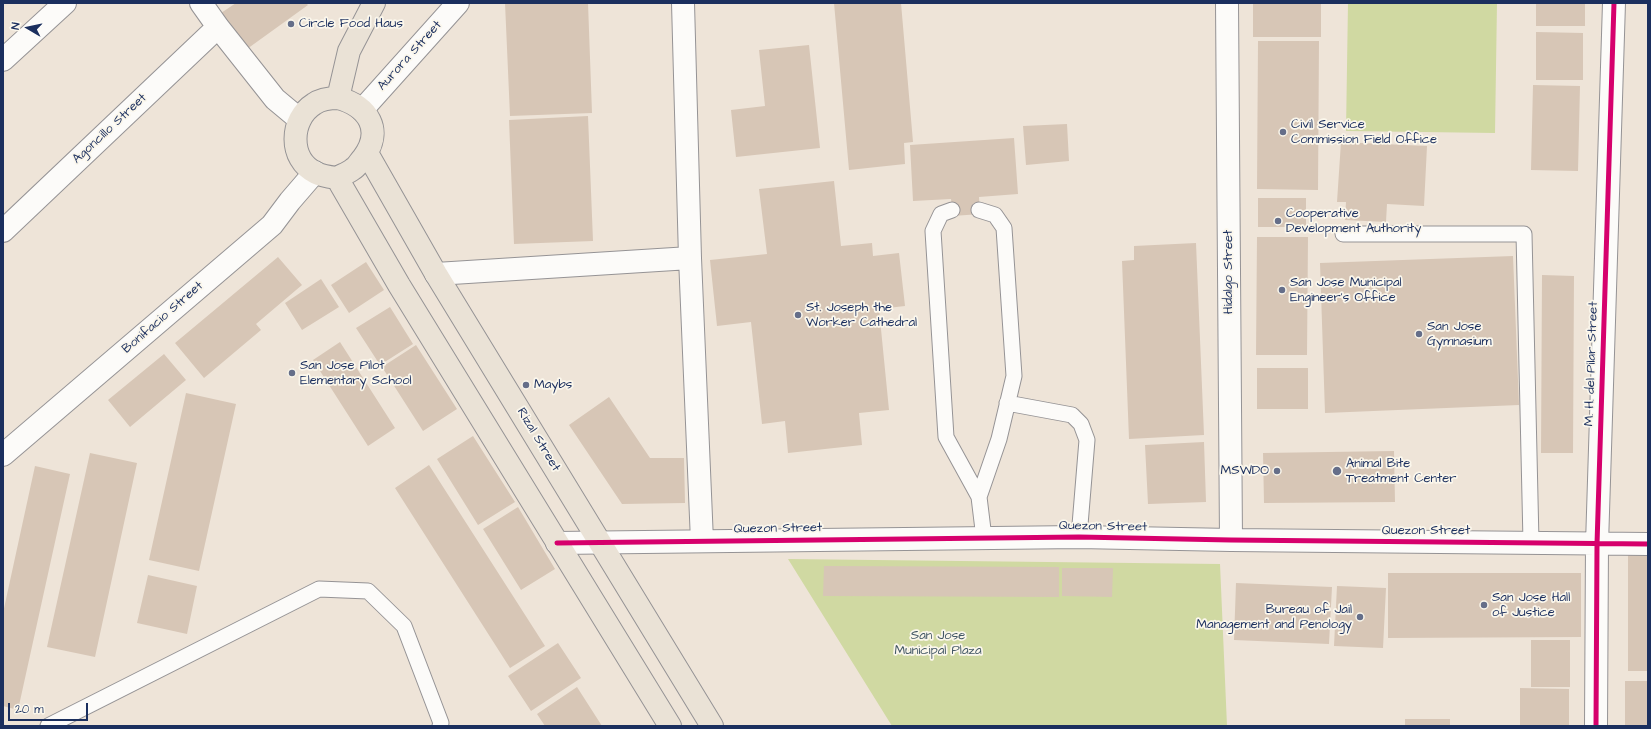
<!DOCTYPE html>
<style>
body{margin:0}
#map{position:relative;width:1651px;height:729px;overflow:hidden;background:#eee4d8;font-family:"Architects Daughter",sans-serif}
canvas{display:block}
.frame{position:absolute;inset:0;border:4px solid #1b2f5e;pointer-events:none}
.north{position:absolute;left:8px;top:8px;width:40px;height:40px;-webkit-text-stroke:3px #fbf7ec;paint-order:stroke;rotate:279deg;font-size:11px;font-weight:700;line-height:16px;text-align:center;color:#1b2f5e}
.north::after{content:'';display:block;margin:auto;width:14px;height:18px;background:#1b2f5e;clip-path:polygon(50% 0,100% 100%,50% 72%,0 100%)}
.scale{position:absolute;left:8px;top:703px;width:80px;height:18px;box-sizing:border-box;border:2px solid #1b2f5e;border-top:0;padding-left:5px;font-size:12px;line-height:14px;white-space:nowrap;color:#1b2f5e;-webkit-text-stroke:3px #fbf7ec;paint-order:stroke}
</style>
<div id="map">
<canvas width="1651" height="729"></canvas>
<div class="frame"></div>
<div class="north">N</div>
<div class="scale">20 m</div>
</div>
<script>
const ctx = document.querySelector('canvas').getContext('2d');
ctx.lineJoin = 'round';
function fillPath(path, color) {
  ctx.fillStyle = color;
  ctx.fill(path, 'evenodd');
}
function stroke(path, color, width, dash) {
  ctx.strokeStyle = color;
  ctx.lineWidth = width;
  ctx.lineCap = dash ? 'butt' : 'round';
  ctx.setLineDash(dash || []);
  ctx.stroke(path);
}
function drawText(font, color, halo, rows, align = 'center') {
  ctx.font = font + ' "Architects Daughter",sans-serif';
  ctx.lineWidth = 3.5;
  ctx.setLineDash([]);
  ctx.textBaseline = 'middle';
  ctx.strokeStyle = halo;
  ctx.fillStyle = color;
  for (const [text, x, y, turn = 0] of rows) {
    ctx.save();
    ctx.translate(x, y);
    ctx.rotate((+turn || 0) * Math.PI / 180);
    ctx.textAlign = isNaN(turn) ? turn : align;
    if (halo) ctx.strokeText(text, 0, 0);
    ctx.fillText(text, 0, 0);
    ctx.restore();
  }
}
const green = new Path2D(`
 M1348,3h149l-2,130 -149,-2z
 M788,559l432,5 7,162h-335z`);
const building = new Path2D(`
 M236,3h70l2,2 -61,44 -26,-36z
 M505,3h83l4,110 -82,3z
 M834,3h67l12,139 -9,1 1,21 -56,6z
 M1253,3h68v34h-68z
 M1536,3h49v23h-49z
 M1536,32l47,1v47h-47z
 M1258,41h61l-1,149 -61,-1z
 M809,45l11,103 -84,9 -5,-47 34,-4 -6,-56z
 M1533,85l47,1 -2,85 -47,-1z
 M588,116l5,125 -79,3 -5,-124z
 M1067,124l2,37 -43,4 -3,-39z
 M1014,138l4,56 -39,3 1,17 -27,2 -2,-17 -38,2 -3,-56z
 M1341,142l86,4 -3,60 -37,-2 -1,18 -41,-2 1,-18h-9z
 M834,181l7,65 31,-3 1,13 26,-3 6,53 -26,3 10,101 -30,3 3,32 -74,8 -3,-32 -23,3 -11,-102 -34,4 -7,-66 57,-6 -8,-65z
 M1258,198h48v29h-48z
 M1257,237h51l-1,118h-51z
 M1196,243l8,192 -75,4 -7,-178 12,-1v-14z
 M1513,256l6,149 -194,8 -5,-150z
 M278,257l24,28 -46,39 5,6 -57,48 -29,-35z
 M366,262l18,28 -35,23 -18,-28z
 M1542,275l32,1 -1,177h-32z
 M321,279l18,28 -37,23 -17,-27z
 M390,307l23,37 -33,21 -24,-37z
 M340,342l55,86 -27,18 -55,-86z
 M416,345l41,64 -34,22 -41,-64z
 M164,354l22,26 -56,47 -22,-27z
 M1257,368h51v41h-51z
 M186,393l50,11 -37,167 -50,-11z
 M609,397l41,61h34l1,45 -63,1 -53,-79z
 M473,436l42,66 -37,23 -41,-66z
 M1204,442l2,60 -58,2 -3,-59z
 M1394,451l1,51 -131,1 -1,-50z
 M90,453l47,10 -42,194 -48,-10z
 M429,465l116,181 -35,22 -115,-180z
 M35,466l35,8 -52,236 -15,-4v-93z
 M518,507l37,62 -34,21 -38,-61z
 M1628,553h20v118h-20z
 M824,566l235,1v30l-236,-1z
 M1062,568h51l-1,29 -50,-1z
 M1388,573h193v64l-193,1z
 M148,575l49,11 -10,48 -50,-11z
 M1236,583l96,4 -3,57 -95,-4z
 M1337,586l49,2 -3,60 -49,-2z
 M1531,640h39v47h-39z
 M558,643l23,35 -50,33 -23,-35z
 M1625,681h23v45h-23z
 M577,687l25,39h-57l-8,-12z
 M1520,688l49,1v37h-49z
 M1405,719h45v7h-45z`);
const service = new Path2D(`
 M952,210l-11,4 -8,17 13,206 33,60 5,41
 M1343,234h181l7,308
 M1007,403l65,12 9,9 6,16 -8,97
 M979,497l20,-58 15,-63 -10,-148 -9,-13 -16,-5
 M48,726l271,-137 49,2 36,35 37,97 -1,3`);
const minor = new Path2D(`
 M201,3l17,24 57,72 24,20
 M683,3l7,255 12,283
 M1227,3l4,537
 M3,60l62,-57
 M362,110l96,-107
 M3,231l215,-204
 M436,274l254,-16
 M557,543l522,-6 152,3 417,4
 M1596,726l1,-182 17,-541`);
const tertiary = new Path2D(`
 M3,455l269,-230 18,-24 25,-29`);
const primary = new Path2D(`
 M338,98c30,8 46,32 25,60 -3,3 -6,9 -10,11 -5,4 -11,6 -16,9 -7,-1 -15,-2 -21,-5 -28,-14 -26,-54 -2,-69 7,-5 15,-6 24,-6z
 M338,98l11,-47 25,-48
 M367,153l69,121 276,452
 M337,178l62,107 271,441`);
const cycleway = new Path2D(`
 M557,543l522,-6 152,3 417,4
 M1596,726l1,-182 17,-541`);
const markers = [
 [291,24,4,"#656e89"],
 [1283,132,4,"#656e89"],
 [1278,221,4,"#656e89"],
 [1282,290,4,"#656e89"],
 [798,315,4,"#656e89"],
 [1419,334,4,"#656e89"],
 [292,373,4,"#656e89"],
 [526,385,4,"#656e89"],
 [1277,471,4,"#656e89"],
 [1337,471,5,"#656e89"],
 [1484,605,4,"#656e89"],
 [1360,617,4,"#656e89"]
];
const poiNames = [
 ["Circle Food Haus",299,24],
 ["Civil Service",1291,125],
 ["Commission Field Office",1291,140],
 ["Cooperative",1286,214],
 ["Development Authority",1286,229],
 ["San Jose Municipal",1290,283],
 ["Engineer's Office",1290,298],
 ["St. Joseph the",806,308],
 ["Worker Cathedral",806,323],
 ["San Jose",1427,327],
 ["Gymnasium",1427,342],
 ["San Jose Pilot",300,366],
 ["Elementary School",300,381],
 ["Maybs",534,385],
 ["Animal Bite",1346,464],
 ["Treatment Center",1346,479],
 ["MSWDO",1269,471,"right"],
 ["San Jose Hall",1492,598],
 ["of Justice",1492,613],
 ["Bureau of Jail",1352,610,"right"],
 ["Management and Penology",1352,625,"right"]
];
const streetNames = [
 ["Aurora Street",410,56,-48],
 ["Agoncillo Street",110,129,-43],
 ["Hidalgo Street",1229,272,-90],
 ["Bonifacio Street",163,318,-41],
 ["M. H. del Pilar Street",1592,364,-88],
 ["Rizal Street",538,440,59],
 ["Quezon Street",1103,527,1],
 ["Quezon Street",778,529,-1],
 ["Quezon Street",1426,531]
];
const parkNames = [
 ["San Jose",938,636],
 ["Municipal Plaza",938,651]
];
fillPath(green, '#d0d9a2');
fillPath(building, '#d7c6b6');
stroke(service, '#959395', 17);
stroke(minor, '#959395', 24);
stroke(tertiary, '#959395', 24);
stroke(primary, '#959395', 24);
stroke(service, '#fcfbf9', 15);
stroke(minor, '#fcfbf9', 22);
stroke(tertiary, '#fcfbf9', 22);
stroke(primary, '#eae2d6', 22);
stroke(cycleway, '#d6006c', 5);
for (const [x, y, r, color] of markers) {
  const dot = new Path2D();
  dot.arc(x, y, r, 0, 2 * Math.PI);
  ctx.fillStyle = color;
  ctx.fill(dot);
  stroke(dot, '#fbf7ec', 1.5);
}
drawText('13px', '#1b2f5e', '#fbf7ec', poiNames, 'left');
drawText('13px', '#1b2f5e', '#fbf7ec', streetNames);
drawText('13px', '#425764', '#fbf7ec', parkNames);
</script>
